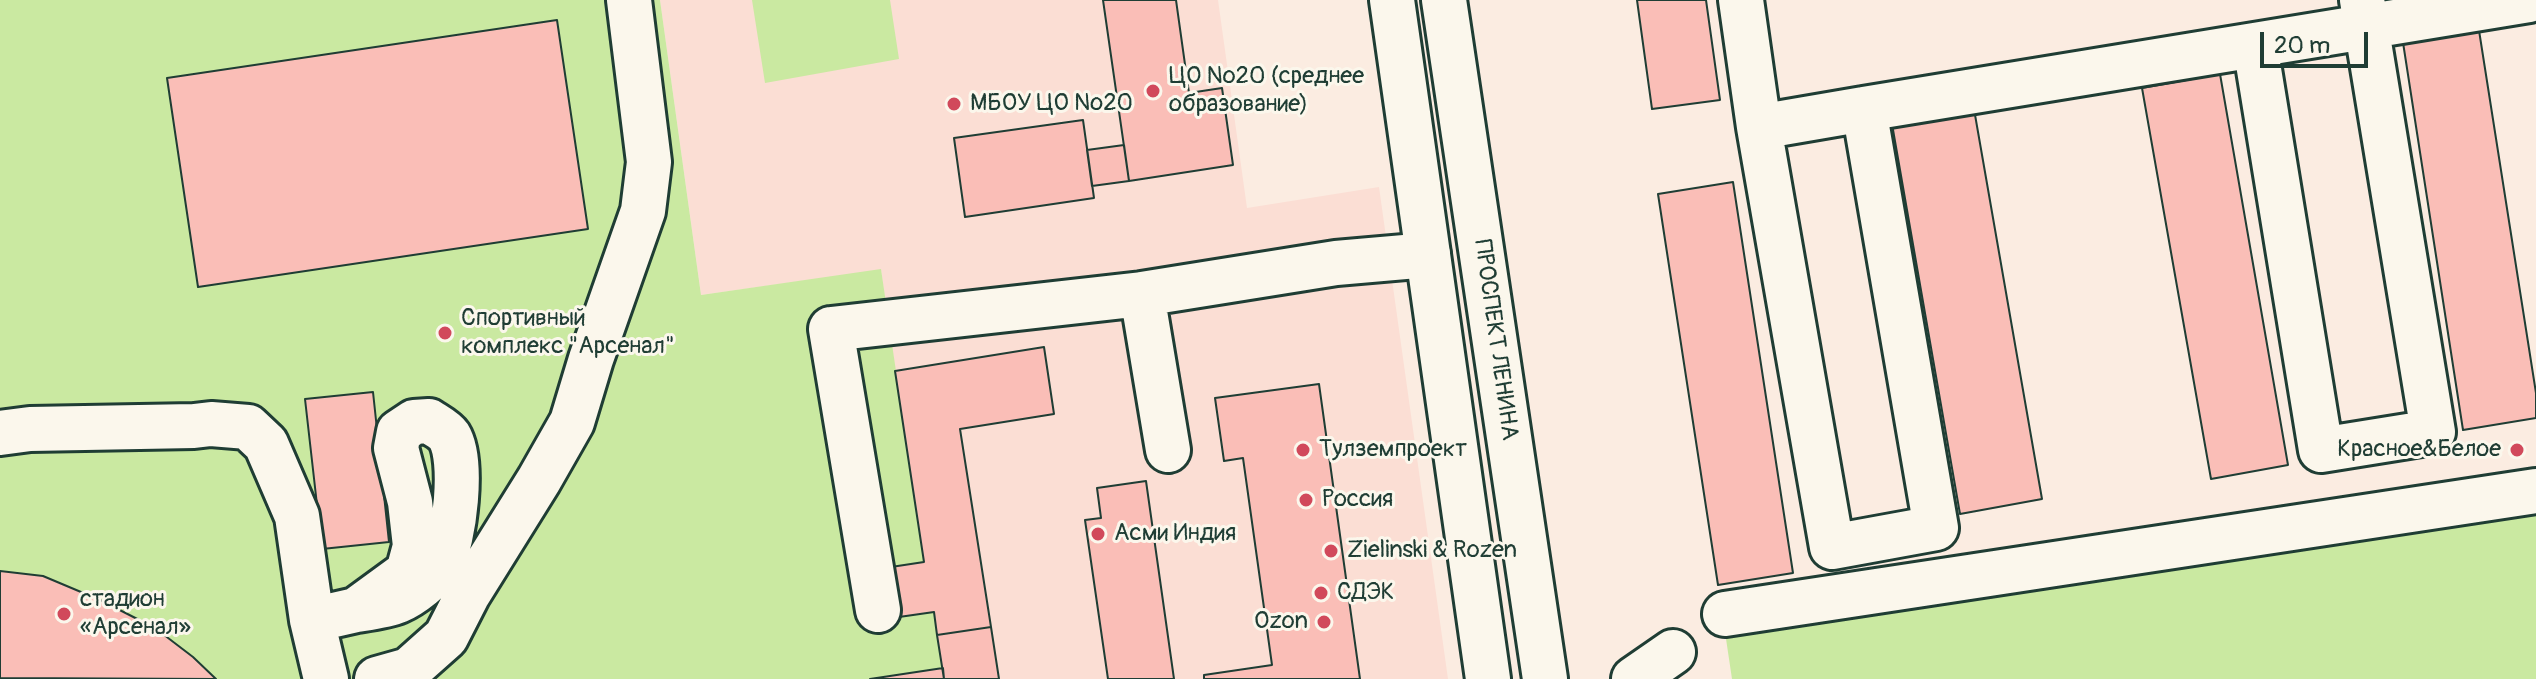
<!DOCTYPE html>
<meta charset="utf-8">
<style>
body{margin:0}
#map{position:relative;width:2536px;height:679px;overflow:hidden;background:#fbece1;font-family:Pangolin,sans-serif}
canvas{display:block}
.scale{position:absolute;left:2260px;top:32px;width:108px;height:36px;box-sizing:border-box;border:4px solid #1f3d34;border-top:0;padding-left:10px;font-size:24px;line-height:28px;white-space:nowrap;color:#1f3d34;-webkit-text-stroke:6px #fbf7ec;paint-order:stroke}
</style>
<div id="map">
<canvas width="2536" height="679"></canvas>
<div class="scale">20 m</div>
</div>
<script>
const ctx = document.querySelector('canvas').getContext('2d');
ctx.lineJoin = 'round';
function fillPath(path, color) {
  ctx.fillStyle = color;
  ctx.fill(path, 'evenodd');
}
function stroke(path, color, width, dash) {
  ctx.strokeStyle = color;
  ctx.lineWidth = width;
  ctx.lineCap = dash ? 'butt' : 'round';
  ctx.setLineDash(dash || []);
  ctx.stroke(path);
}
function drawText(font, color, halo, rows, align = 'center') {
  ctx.font = font + ' Pangolin,sans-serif';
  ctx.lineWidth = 6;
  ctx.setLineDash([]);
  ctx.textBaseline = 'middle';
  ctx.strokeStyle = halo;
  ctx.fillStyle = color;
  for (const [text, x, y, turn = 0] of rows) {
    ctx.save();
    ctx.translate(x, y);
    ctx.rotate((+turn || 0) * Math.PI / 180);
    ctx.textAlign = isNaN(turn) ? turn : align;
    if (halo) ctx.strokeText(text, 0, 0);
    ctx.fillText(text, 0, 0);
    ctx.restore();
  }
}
const built = new Path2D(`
 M660,0h558l29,208 132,-21 69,492h-504l-11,-67 -34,5 -8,-50 32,-5 -42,-292 -180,25z`);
const green = new Path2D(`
 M0,0h660l41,295 180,-26 43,293 -33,5 8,50 35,-5 9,56 -73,11h-870z
 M752,0h138l9,59 -134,24z
 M2536,509v170h-804l-7,-47z`);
const building = new Path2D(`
 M1103,0h73l13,93 33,-5 11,77 -104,16z
 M1637,0h69l14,100 -68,9z
 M557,20l31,209 -390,58 -31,-209z
 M2478,24l58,369v25l-73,12 -61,-394z
 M2220,74l68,391 -77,14 -69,-391z
 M1974,109l68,390 -82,15 -68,-390z
 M1083,120l11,78 -129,19 -11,-79z
 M1124,145l5,36 -37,5 -5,-36z
 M1733,182l60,391 -75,12 -60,-391z
 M1044,347l10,67 -94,15 31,198 -54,8 -3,-23 -35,5 -8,-50 33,-5 -29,-191z
 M1319,384l41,295h-156v-4l68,-10 -29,-207 -19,3 -9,-63z
 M373,392l16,150 -67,7 -17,-150z
 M1146,481l28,198h-66l-23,-159 16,-2 -4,-30z
 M0,571l43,5 57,24 55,28 38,29 23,22 -216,-1z
 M991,627l8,52h-55l-7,-44z
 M943,668l1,11h-74z`);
const minor = new Path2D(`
 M1741,0l18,127
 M2255,45l66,405 112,-18 -71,-432
 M1864,109l72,419 -104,19 -73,-420 105,-18 665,-109
 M1142,294l26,156
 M0,433l30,-4 164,-3 17,-2 37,3 18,17 31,72 15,104 14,59
 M878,610l-47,-281 311,-35 194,-31 92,-8
 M1725,614l811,-123
 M312,620l44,-10 52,-38 7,-26 -5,-44 -14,-54 3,-16 15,-10 15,-1c6,4 16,9 20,15 15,24 6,104 -8,129 -7,13 -29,30 -43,36 -12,5 -29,7 -42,9
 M377,679l32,-9 37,-33 22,-43 71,-114 33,-58 19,-63 52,-148 6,-49 -20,-162
 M1634,679l39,-27`);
const major = new Path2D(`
 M1392,0l96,679
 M1444,0l101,679`);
const markers = [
 [1153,91,8,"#d1495b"],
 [954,104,8,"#d1495b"],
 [445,333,8,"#d1495b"],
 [1303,450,8,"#d1495b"],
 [2517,450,8,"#d1495b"],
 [1306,500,8,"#d1495b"],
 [1098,534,8,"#d1495b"],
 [1331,551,8,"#d1495b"],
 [1321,593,8,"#d1495b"],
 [64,614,8,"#d1495b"],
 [1324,622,8,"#d1495b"]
];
const poiNames = [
 ["ЦО №20 (среднее",1169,77],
 ["образование)",1169,105],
 ["МБОУ ЦО №20",970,104],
 ["Спортивный",461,319],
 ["комплекс \"Арсенал\"",461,347],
 ["Тулземпроект",1319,450],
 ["Красное&Белое",2501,450,"right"],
 ["Россия",1322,500],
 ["Асми Индия",1114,534],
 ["Zielinski & Rozen",1347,551],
 ["СДЭК",1337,593],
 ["стадион",80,600],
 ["«Арсенал»",80,628],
 ["Ozon",1308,622,"right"]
];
const streetNames = [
 ["ПРОСПЕКТ ЛЕНИНА",1495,340,82]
];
fillPath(built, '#fbded4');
fillPath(green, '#cae9a1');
fillPath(building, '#fabeb7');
stroke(building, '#1f3d34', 2);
stroke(minor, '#1f3d34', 50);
stroke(major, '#1f3d34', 50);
stroke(minor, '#fbf7ec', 44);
stroke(major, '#fbf7ec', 44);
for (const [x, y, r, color] of markers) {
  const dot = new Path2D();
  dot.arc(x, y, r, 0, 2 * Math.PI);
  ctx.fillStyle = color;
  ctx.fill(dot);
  stroke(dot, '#fbf7ec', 3);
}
drawText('24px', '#1f3d34', '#fbf7ec', poiNames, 'left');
drawText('24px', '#1f3d34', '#fbf7ec', streetNames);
</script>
